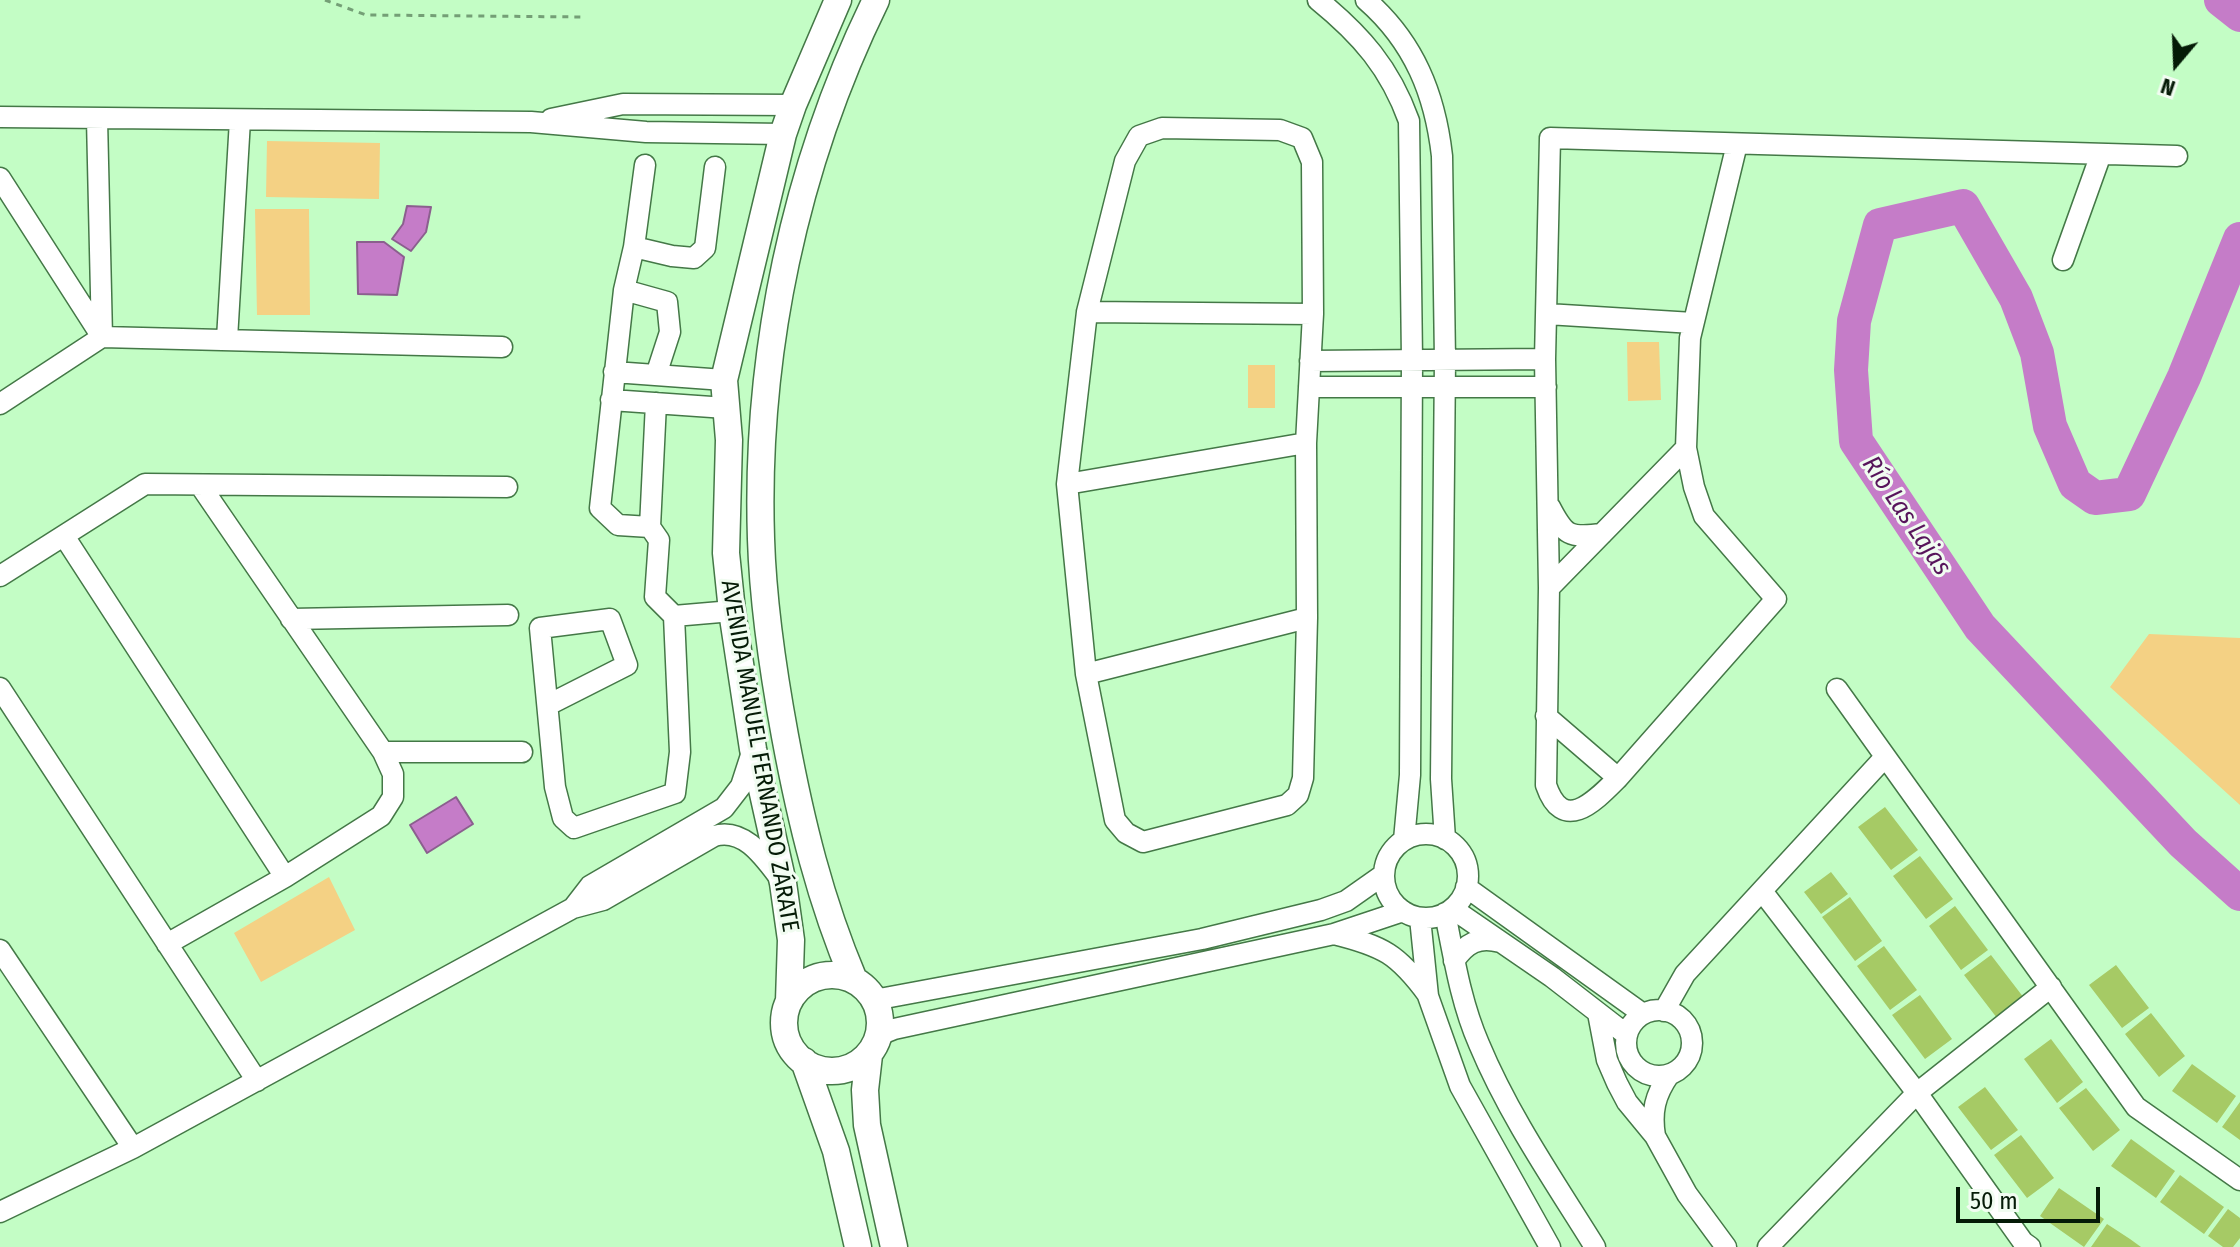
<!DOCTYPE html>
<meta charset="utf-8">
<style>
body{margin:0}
#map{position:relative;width:2240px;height:1247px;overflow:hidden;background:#c3fdc5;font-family:"Fira Sans Condensed",sans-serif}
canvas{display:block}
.north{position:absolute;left:2136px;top:24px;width:80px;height:80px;-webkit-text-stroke:6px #f1fcf1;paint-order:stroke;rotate:199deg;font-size:22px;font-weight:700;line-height:32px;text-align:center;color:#051b07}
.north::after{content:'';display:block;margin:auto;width:28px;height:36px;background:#051b07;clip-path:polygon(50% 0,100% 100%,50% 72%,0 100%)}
.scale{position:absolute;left:1956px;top:1187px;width:144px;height:36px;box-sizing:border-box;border:4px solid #051b07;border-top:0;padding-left:10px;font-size:24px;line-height:28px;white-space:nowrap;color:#051b07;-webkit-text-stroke:6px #f1fcf1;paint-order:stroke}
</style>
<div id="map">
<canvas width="2240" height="1247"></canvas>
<div class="north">N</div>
<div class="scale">50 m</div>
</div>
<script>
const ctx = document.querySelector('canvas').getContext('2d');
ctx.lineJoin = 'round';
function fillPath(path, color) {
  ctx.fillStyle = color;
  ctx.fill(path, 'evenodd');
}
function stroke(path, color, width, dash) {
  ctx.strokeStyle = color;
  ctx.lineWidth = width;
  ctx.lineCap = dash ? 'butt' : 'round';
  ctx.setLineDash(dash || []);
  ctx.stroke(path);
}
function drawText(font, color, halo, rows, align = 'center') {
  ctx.font = font + ' "Fira Sans Condensed",sans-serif';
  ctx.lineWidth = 6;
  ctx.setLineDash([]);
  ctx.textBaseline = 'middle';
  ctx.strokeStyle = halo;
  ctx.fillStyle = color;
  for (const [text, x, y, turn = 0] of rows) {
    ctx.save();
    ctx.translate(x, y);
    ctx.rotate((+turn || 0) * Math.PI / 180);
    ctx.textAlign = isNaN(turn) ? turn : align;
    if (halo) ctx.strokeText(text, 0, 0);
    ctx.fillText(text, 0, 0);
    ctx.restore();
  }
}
const green = new Path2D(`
 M267,141l113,2 -1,56 -113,-2z
 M255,209h54l1,106h-53z
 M1627,342h32l2,58 -33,1z
 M1248,365h27v43h-27z
 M2149,634l91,4v167l-130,-118z
 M329,877l26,53 -94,52 -27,-49z`);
const water = new Path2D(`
 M407,206l24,1 -5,25 -15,19 -19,-12 11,-15z
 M357,242h27l20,15 -7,38 -39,-1z
 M456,797l17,27 -46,29 -17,-28z`);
const river = new Path2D(`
 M2221,0l19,15
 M2240,239l-56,138 -55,117 -34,4 -20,-14 -25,-58 -13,-73 -21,-55 -53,-92 -83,19 -26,96 -3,49 5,71 124,186 203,216 57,51`);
const building = new Path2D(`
 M1885,807l33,43 -27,20 -33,-43z
 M1920,856l33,43 -27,20 -33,-43z
 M1831,872l17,22 -27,20 -17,-22z
 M1850,897l32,44 -27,20 -33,-44z
 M1955,906l33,44 -27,20 -32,-44z
 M1884,946l33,44 -27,20 -33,-44z
 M1991,955l33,43 -27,20 -33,-43z
 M2116,965l33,43 -27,20 -33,-43z
 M1920,995l32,44 -27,20 -33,-44z
 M2151,1013l34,43 -26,21 -34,-43z
 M2051,1039l32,43 -26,21 -33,-44z
 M2192,1064l44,32 -19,27 -45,-32z
 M1985,1087l33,43 -27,20 -33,-43z
 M2086,1088l34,42 -27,21 -34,-43z
 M2240,1102v38l-18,-13z
 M2021,1135l33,43 -27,20 -33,-43z
 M2131,1139l44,32 -19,27 -45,-32z
 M2180,1175l44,32 -20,27 -44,-32z
 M2059,1188l45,31 -20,28 -44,-31z
 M2228,1209l12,9v20l-7,9h-10l-15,-11z
 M2107,1224l23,15 11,8h-50z`);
const path = new Path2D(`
 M325,0l41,15 216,2`);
const minor = new Path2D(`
 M1318,0c43,35 72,68 91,121l3,239 -2,415 -6,65
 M1366,0c48,42 69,94 76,156l3,204 -4,419 4,60
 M0,117l531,5 115,10 137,2
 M97,119l5,218
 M551,119l72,-15 170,1
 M1162,128l118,2 22,8 10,24 1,152 -7,129 1,175 -4,160 -5,17 -11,10 -144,37 -17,-9 -11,-13 -29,-146 -19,-190 20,-172 38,-151 14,-25z
 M1737,144l-47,194 -4,110 8,39 10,29 72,83 -158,179c-23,23 -55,57 -72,7l3,-197 -4,-229 5,-221 627,18
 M645,165l-11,82 -10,43 -24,218 18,17 32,2 9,13 -4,57 19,19 58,-5
 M0,178l102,159
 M634,247l38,9 22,2 11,-10 10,-81
 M2063,260l38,-106
 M624,290l43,12 3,30 -14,43
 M1087,312l226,2
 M1547,314l146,9
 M227,339l13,-219
 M1310,361l235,-2
 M614,372l110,8
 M1309,387h237
 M611,400l115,8
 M0,404l102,-67 400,10
 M1067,484l239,-41
 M1550,507c15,29 19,31 52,27
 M650,527l6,-124
 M64,536l221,341
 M0,576l145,-92 362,3
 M1549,588l137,-140
 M291,619l217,-4
 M1086,674l221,-56
 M0,688l257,393
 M1837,689l299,418 104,73
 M548,705l79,-40 -17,-46 -70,9 15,159 8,31 11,10 101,-35 5,-41 -6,-136
 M1546,716l72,62
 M383,752h139
 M1384 876a42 42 0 1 1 84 0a42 42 0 1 1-84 0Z
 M1466,887l177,127
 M1762,891l155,202 106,149 7,5
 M573,908l17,-22 134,-78 17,-22 12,-37
 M1453,909l99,68 75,58
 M1445,913c9,45 16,90 34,131 30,72 75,137 116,203
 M1420,918l8,78 32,90 90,161
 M1334,934c49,12 64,20 94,61
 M167,944l118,-67 96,-61 12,-19v-23l-10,-22 -183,-267
 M0,950l133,198
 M1454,961c12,-18 25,-25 46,-19
 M874,1000l328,-61 119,-29 25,-9 37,-26
 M1626 1043a33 33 0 1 1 66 0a33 33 0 1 1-66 0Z
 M1664,1011l21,-37 200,-217
 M1598,1013l9,47 10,23 10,19 28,34 32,58 39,53
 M879,1035l15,-6 440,-95 69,-23
 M1655,1136c-4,-24 0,-41 14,-61
 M0,1212l133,-64 440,-240 30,-8 111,-64c31,-9 51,23 68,45
 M1768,1247l149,-154 134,-106`);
const major = new Path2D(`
 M784 1023a48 48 0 1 1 96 0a48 48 0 1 1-96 0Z
 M854,980c-34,-80 -53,-158 -69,-244 -12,-65 -22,-131 -24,-197 -6,-185 34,-374 115,-539
 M789,1001l2,-61 -8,-57 -30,-134 -21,-138 -6,-58 3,-113 -5,-60 59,-246 10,-29 45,-105
 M869,1055l-4,35 2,35 27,122
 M804,1061l32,90 22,96`);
const streetNames = [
 ["AVENIDA MANUEL FERNANDO ZÁRATE",759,756,80]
];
const waterNames = [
 ["Río Las Lajas",1906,516,56]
];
fillPath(green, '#f4d184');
fillPath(water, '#c57cc8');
stroke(water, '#8b5f8e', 2);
stroke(river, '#c57cc8', 34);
fillPath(building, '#a6ca65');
stroke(minor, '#447847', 23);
stroke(major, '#447847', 29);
stroke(path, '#749f76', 3, [6, 6]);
stroke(minor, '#fff', 20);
stroke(major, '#fff', 26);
drawText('24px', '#051b07', '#f1fcf1', streetNames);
drawText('italic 26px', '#57145b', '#f1fcf1', waterNames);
</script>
